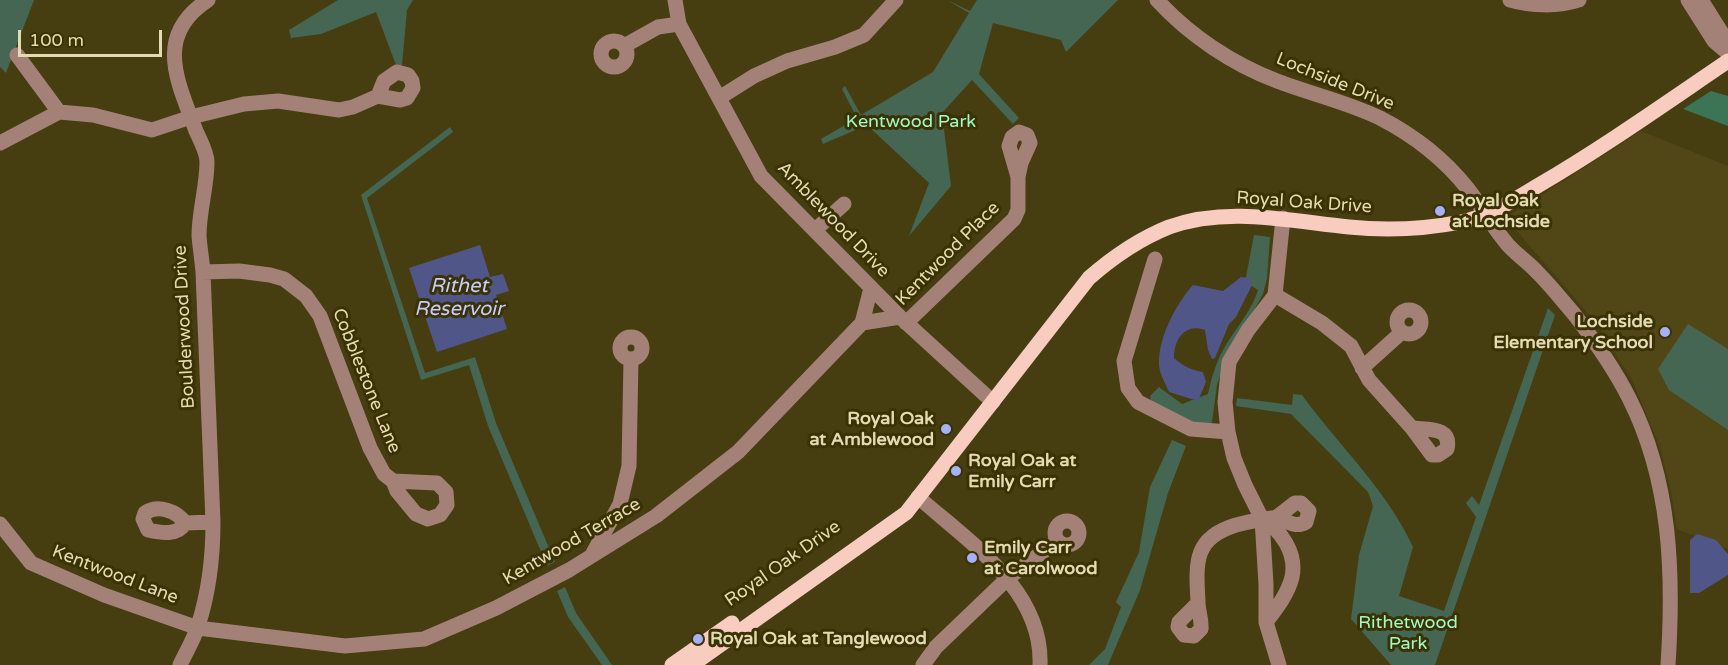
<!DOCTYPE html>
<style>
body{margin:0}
#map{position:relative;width:1728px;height:665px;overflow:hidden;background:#463d11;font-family:"Varela Round",sans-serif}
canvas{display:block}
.scale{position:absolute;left:18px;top:30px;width:144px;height:27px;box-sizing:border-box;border:3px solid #e3dbb4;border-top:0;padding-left:8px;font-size:18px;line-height:21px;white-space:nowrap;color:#e3dbb4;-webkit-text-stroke:4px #3b3204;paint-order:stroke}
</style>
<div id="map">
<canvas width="1728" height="665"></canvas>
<div class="scale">100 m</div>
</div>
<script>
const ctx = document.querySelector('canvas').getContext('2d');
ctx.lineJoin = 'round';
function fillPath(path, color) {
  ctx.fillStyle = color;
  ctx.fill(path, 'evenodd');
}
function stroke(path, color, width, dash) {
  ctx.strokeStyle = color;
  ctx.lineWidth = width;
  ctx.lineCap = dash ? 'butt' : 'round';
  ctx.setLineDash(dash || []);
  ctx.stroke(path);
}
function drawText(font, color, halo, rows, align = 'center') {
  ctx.font = font + ' "Varela Round",sans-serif';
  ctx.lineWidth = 6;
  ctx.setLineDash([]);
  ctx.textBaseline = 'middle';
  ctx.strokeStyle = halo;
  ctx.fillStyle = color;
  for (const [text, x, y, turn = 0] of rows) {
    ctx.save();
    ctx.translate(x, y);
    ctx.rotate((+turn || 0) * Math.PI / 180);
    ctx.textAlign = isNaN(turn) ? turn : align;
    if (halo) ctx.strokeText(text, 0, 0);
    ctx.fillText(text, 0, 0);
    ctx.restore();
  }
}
const built = new Path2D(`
 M1641,131l87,35v383l-51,-20 -6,-38 -11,-44 -28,-67 -36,-57 -91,-106 23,-13z`);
const green = new Path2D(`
 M0,0h34l-28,73 -6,-6z
 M338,0h75l-6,10 -5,55h-6l-20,-53 -55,22 -30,4 -2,-8z
 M947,0l23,11 7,-11h141l-52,52 -5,-12 -68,-17 -14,51 40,44 -6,6 -41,-44 -30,33 9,73 -42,50 20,-53 -62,-58 -44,19 -2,-5 36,-21 -15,-29 3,-3 16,29 72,-43 36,-59z
 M450,127l3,5 -86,66 58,175 50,-16 21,66 59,139 -8,4 -59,-140 -19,-61 -48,15 -60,-185z
 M1254,235l16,2 -3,41 -4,16 -39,70 -7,21 -5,37 -2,3h-13l-46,-24 -1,-5 9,-9 23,17 26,-10c4,-19 10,-38 21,-54 11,-17 23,-31 29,-50l-13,-8z
 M1548,308l7,7 -120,350h-44l-40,-46 8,-64 14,-49 -5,-14 -77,-78 -55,-8 1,-8 55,7 1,-11 9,1c37,51 85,95 111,152l-14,49 45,15 32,-94 -10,-14 6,-7 7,9z
 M1688,324l40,25v81l-59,-40 -11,-21z
 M1172,440l14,6 -18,47 -28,97 -32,75h-19l16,-16 16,-42 -5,-5 23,-50 11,-65z
 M565,587l11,26 36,52h-10l-34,-48 -11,-26z`);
const forest = new Path2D(`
 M1711,91l17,5v30l-45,-17z`);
const water = new Path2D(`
 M480,245l10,32 13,-3 6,17 -13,4 11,34 -70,23 -28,-84z
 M1241,277l8,1 3,7 -16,32 -7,7 -14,34 -3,1 -4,-9 -3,-20c-20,-7 -31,9 -31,28 9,8 17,12 29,14l3,10 -8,19 -29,-9c-3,-7 -7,-14 -9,-21 -6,-26 16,-68 33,-86l30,6z
 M1697,534l19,6 12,14v21l-29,18h-9v-53z`);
const minor = new Path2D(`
 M675,0l4,24 82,152 139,141 93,85
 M1157,0c32,35 75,64 120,81 34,13 70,21 103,37 33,17 65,42 88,71 14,18 25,39 40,56 9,10 21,18 30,28 13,13 24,27 36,41 20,26 40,54 55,84 42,83 45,175 39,267
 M1510,0c21,6 48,7 69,0
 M1688,0l26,41 14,12
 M1701,0l22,35 5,11
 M601 54a13 13 0 1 1 26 0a13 13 0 1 1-26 0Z
 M624,46l34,-19 21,-3
 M17,55l42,57
 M719,98l35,-22 33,-15 48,-14 29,-12 32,-35
 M1019,132l8,3 3,8 -9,20 -3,14 -9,-31 3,-9z
 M0,143l59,-31 34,3 59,15 39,-13 53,-13 34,-3 61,9 14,-3 25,-11 22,4 7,-2 6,-10 -1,-7 -4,-6 -11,-3 -13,9 -6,15
 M815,230l29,-26
 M1155,259l-31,102 4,27 10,14 53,27 37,3
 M203,272l36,-1 31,4 14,4 22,17 14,20 50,132 14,26 9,7 4,10 19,23 12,5 12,-4 7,-10 -1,-13 -9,-9 -44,-2
 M1275,295l47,28 29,23 18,34 43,48 20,27h6l9,-6c5,-23 -20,-19 -35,-21
 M1397 322a12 12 0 1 1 24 0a12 12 0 1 1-24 0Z
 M862,323l38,-6
 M906,323l108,-104 4,-9v-33
 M620 348a11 11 0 1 1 22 0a11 11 0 1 1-22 0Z
 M1362,368l40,-36
 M918,497c51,45 125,93 122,168
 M1262,519c19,11 35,34 30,58 -4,17 -16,32 -26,45
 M1055 533a12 12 0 1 1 24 0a12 12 0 1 1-24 0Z
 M185,523c-7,13 -24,10 -37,7l-5,-11 2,-6c13,-9 32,-2 40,10l28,-1
 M0,524l31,39 73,32 94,33 147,18 79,-7 72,-31 73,-38 87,-54 82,-64 124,-129 9,-35
 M593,553l27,-49 9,-38 2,-107
 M1198,603l-19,19 -1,5 6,8 10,1 7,-7c1,-9 -3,-18 -3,-27 -2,-39 -5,-64 38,-77 12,-3 24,-6 36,-7 13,-1 21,12 34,4l3,-11 -8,-8h-6l-18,14
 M180,665c6,-13 14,-26 18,-39 11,-34 15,-68 15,-104l-10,-250c-1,-12 -3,-24 -4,-36 0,-25 8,-50 8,-74 0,-10 -7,-22 -11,-31 -18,-49 -43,-95 12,-131
 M923,665l13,-18 72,-69 49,-37
 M1279,665l-13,-43v-38l-4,-65 -17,-34 -11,-27 -6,-26 -3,-30 4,-40 19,-32 27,-35 8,-77`);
const major = new Path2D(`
 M672,665l60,-42
 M692,665l214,-152 183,-235c24,-21 50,-39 80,-51 58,-21 120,-6 180,0 37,4 76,2 112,-5 29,-6 53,-22 78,-37 65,-38 127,-82 189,-124`);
const markers = [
 [1440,211,6,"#a6b1fc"],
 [1665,332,6,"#a6b1fc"],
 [946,429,6,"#a6b1fc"],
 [956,471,6,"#a6b1fc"],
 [972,558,6,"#a6b1fc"],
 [698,639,6,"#a6b1fc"]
];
const streetNames = [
 ["Lochside Drive",1335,82,22],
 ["Royal Oak Drive",1304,203,4],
 ["Amblewood Drive",833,220,46],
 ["Kentwood Place",948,254,-45],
 ["Boulderwood Drive",185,327,-93],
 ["Cobblestone Lane",366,381,68],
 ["Kentwood Terrace",572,542,-30],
 ["Royal Oak Drive",783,564,-35],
 ["Kentwood Lane",115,575,21]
];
const parkNames = [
 ["Kentwood Park",911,122],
 ["Rithetwood",1408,623],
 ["Park",1408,644]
];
const poiNames = [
 ["Royal Oak",1452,201],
 ["at Lochside",1452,222],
 ["Lochside",1653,322,"right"],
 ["Elementary School",1653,343,"right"],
 ["Royal Oak",934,419,"right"],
 ["at Amblewood",934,440,"right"],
 ["Royal Oak at",968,461],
 ["Emily Carr",968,482],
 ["Emily Carr",984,548],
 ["at Carolwood",984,569],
 ["Royal Oak at Tanglewood",710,639]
];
const waterNames = [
 ["Rithet",459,287],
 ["Reservoir",459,310]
];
fillPath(built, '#514716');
fillPath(green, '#456652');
fillPath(forest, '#3b7555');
fillPath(water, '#505687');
stroke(minor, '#a48177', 15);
stroke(major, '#f8ccbf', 15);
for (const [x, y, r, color] of markers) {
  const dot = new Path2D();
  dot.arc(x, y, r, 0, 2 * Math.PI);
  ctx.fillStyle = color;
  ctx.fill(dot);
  stroke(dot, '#3b3204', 2);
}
drawText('18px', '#e3dbb4', '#3b3204', streetNames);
drawText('18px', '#a2f9c6', '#3b3204', parkNames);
drawText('bold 18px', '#e3dbb4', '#3b3204', poiNames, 'left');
drawText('italic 20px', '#c5cdfc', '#3b3204', waterNames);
</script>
